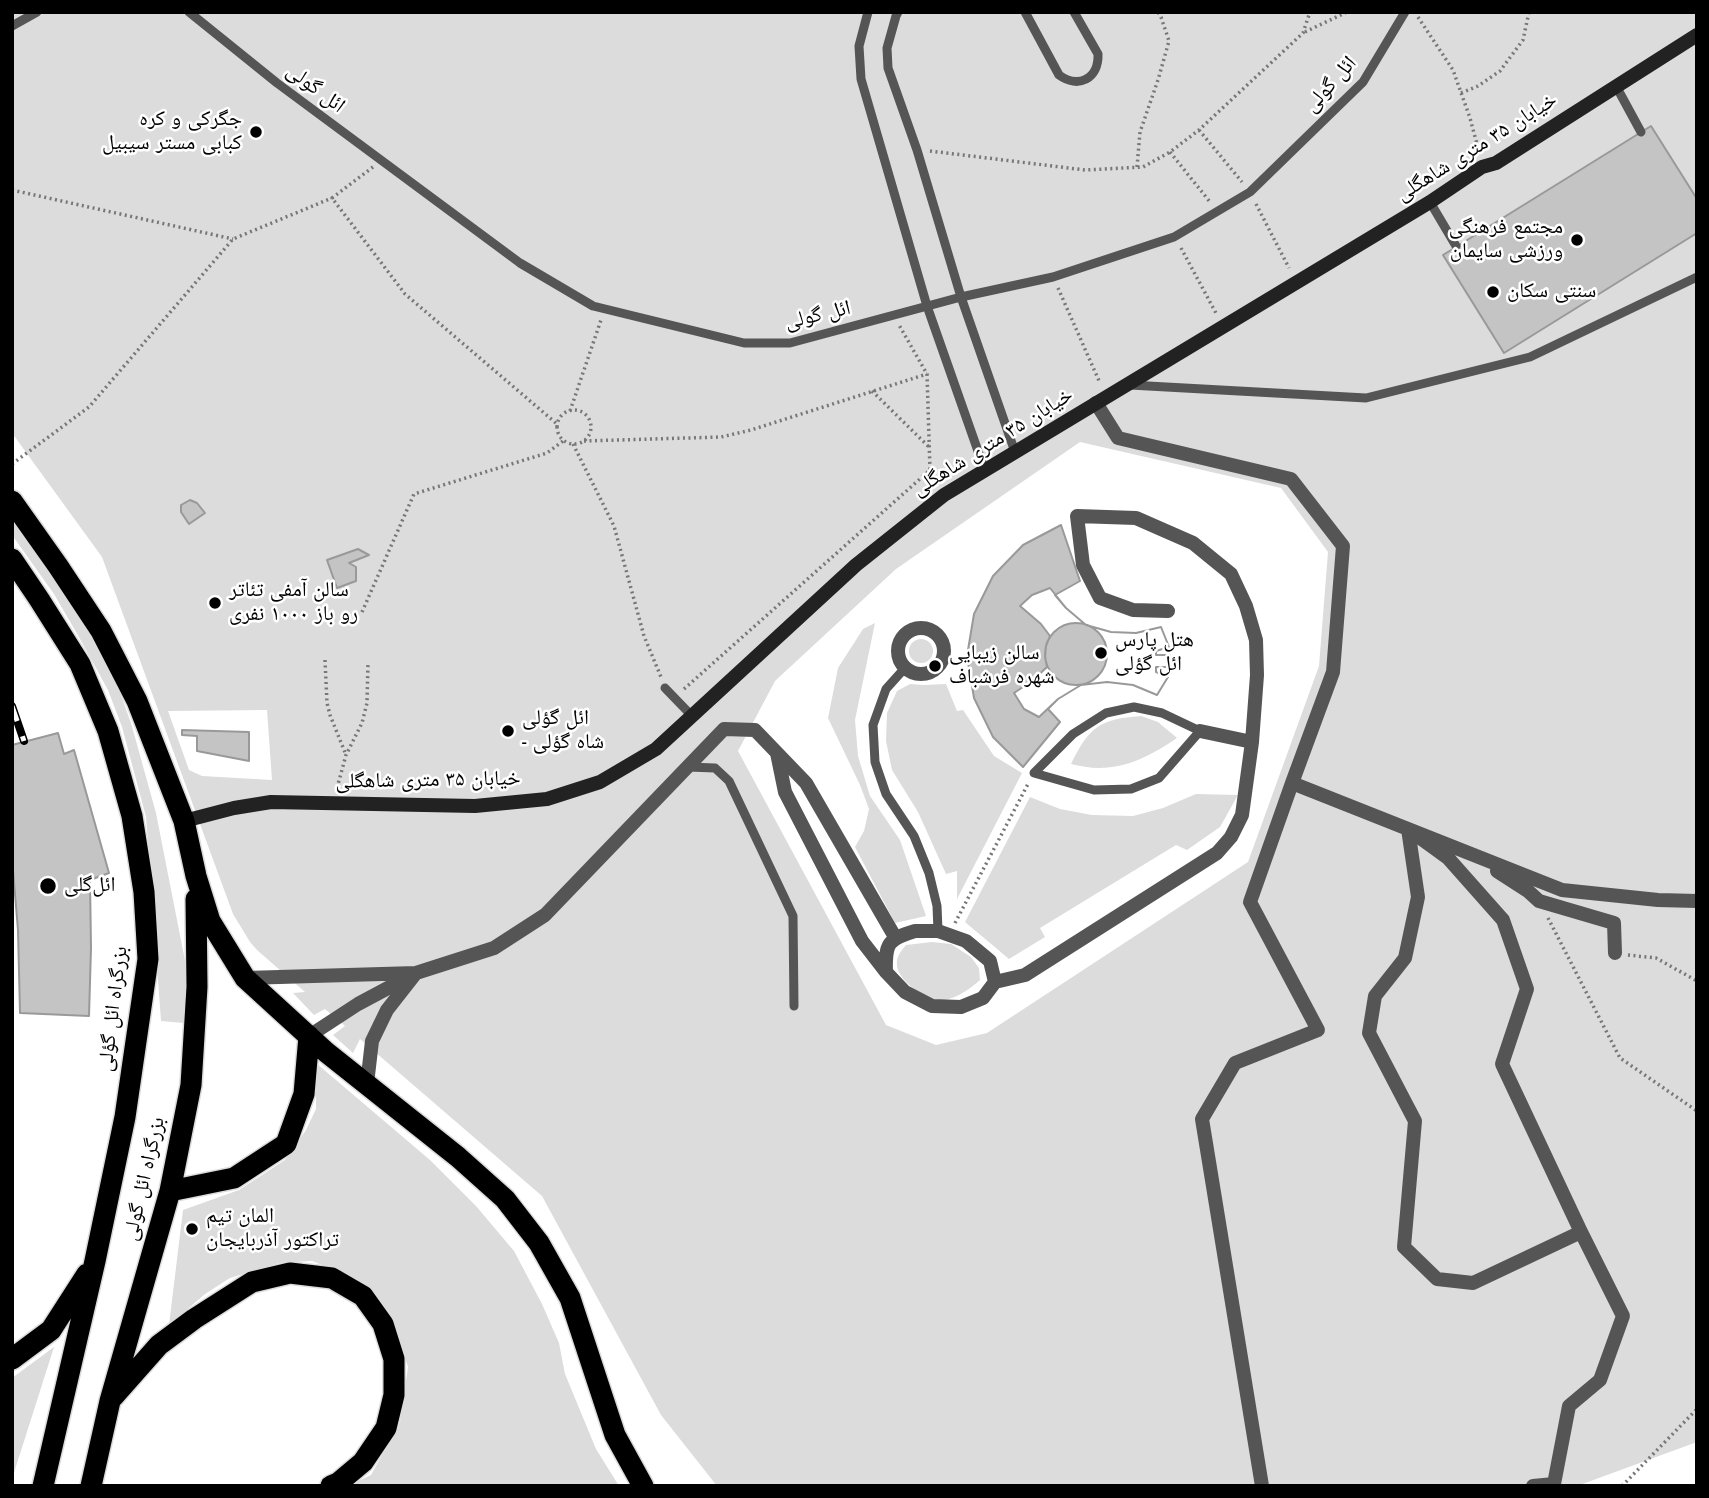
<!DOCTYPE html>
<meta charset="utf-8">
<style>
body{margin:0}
#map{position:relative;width:1709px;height:1498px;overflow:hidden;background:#fff;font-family:Jost,sans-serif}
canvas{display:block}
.frame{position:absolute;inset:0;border:14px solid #000;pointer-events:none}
</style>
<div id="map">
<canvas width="1709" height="1498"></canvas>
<div class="frame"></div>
</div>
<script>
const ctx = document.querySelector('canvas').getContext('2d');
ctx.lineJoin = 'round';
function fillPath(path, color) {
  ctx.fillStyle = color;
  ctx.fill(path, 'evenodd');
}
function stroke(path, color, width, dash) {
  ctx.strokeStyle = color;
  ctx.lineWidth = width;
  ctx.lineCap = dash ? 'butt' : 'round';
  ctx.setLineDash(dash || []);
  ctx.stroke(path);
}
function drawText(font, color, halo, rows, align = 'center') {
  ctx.font = font + ' Jost,"Noto Naskh Arabic",sans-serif';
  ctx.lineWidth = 5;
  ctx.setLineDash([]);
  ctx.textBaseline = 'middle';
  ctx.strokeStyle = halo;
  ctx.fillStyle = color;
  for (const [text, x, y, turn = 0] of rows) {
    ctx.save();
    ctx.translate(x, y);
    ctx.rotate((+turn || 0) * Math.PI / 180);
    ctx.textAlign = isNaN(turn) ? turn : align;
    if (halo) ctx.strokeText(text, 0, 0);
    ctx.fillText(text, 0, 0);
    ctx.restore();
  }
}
const green = new Path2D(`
 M12,12h1685v1430l-120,44h-860l-56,-71 -119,-219 -182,-157 -7,14 -20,-18 12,-9 -20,-17 -11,6 -21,-22 12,-1 -48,-42 -7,-8 -17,-28 -131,-357 -90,-124zM1080,442l201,46 47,64 -9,114 -71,196 -261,171 -51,12 -50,-20 -148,-274 37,-70 121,-112zM267,710l5,70 -70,-4 -13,-6 -21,-59z
 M12,515l51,75 26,43 29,54 13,36 25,90 32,163 -4,47 -23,-2 -15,-204 -24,-90 -14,-37 -28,-51 -26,-45 -42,-59z
 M875,623l-20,97 3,36 12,40 30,44 26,76 -31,7 -40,-76 9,-16 5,-22 -9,-24 -32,-67 10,-50 25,-39z
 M909 651a12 12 0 1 1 24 0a12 12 0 1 1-24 0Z
 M910,684l14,1 22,-1 11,27 6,-1 31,46 28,17 -65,126v-28l-11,3 -28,-62 -26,-42 -6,-29 1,-28 10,-22z
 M1141,716l17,6 19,16c-24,16 -48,30 -78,30 -9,0 -19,-2 -28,-4 18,-37 29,-45 70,-48z
 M1196,794l42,1 -18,32 -33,23 -11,-5 -136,83 5,9 -36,22 -44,-37 65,-125 30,12 32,6 41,1 30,-8z
 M932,942l19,2 20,13 8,11 1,12c-11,10 -28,22 -44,20 -13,-2 -39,-21 -39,-35 -1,-8 4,-14 9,-20z
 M316,1063l114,97 46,46 38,45 28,53 17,39 6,31 31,75 23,37h-271l23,-11 29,-53 8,-55 -16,-50 -29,-35 -51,-21 -33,2 -49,15 -25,16 -36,31 14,-115 56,-20 46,-30 21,-30 10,-21z
 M54,1347l-42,132v-101z`);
const building = new Path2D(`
 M1651,126l46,73v34l-193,120 -61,-98z
 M190,500l7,3 8,10 -16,11 -8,-12v-7z
 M1061,525l19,56 -25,14 11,13 20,17 25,7 25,1 25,-6 8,20 -13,4v4h14v12h-14v5l12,5 -11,18 -24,-10 -26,-3 -26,3 -23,14 -10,10 12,13 -37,45 -30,-30 -19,-39 -7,-42 7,-42 19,-38 30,-31z
 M358,549l11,6 -20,8 7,4v14l-19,7 -10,-28z
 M1050,588l16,20 20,17 25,7 25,1 25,-6 8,20 -13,4v4h14v12h-14v5l12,5 -11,18 -24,-10 -26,-3 -26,3 -23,14 -19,18 -15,-8 -10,-16 18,-12 15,-14 -2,-10 1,-11 4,-10 -9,-12 -21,-18 12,-11z
 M1045 654a31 31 0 1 1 62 0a31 31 0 1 1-62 0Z
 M182,730l67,2v29l-52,-10v-15l-15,-1z
 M58,733l6,21 10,-4 35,123 -19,7 1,68 -2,68 -69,-3 -2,-83 -6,-72v-113z`);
const path = new Path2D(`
 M1418,17l35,53 17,48 9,34
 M1305,32l42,-20
 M1461,93l17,-7 22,-15 23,-31 6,-28
 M1199,130l43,52
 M930,151l155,19 58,-3 27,-15 29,-22 104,-97 7,-21
 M1170,152l40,50
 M373,167l-41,31 73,96 152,130
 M1137,167l3,-35 18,-52 11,-39 -8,-24 -3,-5
 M12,190l221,49
 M1256,204l33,64
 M1181,248l36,67
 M1058,288l42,95
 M872,391l58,57
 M557 427a17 17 0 1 1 34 0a17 17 0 1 1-34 0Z
 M570,411l31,-91
 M584,441l137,-4 30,-7 176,-56
 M573,444l41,82 30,110 17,41
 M12,464l77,-57 144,-168 99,-41
 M930,470l8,14
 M362,612l52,-118 133,-41 16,-12
 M325,660l2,43 3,12 16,40
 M684,689l246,-219 -3,-96 -28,-49
 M337,788l9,-33 16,-32 5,-20 1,-40
 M1548,918l72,140 77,53
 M955,923l73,-139
 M1628,955l28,3 41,23
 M1622,1486l75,-77`);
const lane = new Path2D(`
 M189,12l88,71 243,180 73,43 151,37h46l171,-46 92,-20 121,-40 76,-45 113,-110 42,-70
 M868,12l-9,34 2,33 66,227 58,165
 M898,12l-2,4 -9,32 1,20 29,82 44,147 54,155
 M1025,12l34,63c19,14 40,4 39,-21l-24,-42
 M12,26l25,-14
 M1616,86l25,46
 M1430,202l26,44
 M1130,385l236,13 164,-41 167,-80
 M904,669l-18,20 -13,36 2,37 11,32 28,42 15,37 8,33 1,25
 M665,688l27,28
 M1134,707l28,6 38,18 -41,47 -28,11 -37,1 -60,-17 39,-39 33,-21z
 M688,767l27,1 14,13 64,135 1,90`);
const street = new Path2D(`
 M1096,403l22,35 173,41 52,67 -10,126 -41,111 -42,119 68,128 -83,33 -33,56 60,367
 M898 651a23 23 0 1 1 46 0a23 23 0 1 1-46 0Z
 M1200,731l52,11
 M777,753l8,39 77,149 24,31
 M1292,783l270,107 96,10 39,1
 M1408,829l40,29 55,62 24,69 -25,75 79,168 42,84 -23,64 -31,26 -15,78 -21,2
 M1408,829l10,68 -13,61 -30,38 -6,37 46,88 -11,126 33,32 36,4 108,-51
 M1497,871l31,20 11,10 75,22 1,30
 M915,931h23l28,10 24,20 5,21 -12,16 -22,9 -29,-1 -27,-14 -19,-20c-1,-29 2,-33 29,-41z
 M245,978l171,-5 -29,37 -15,31 -5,43
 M995,982l30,-7 192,-122 14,-16 11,-22 10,-73 5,-67 -1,-35 -10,-34 -15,-32 -38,-31 -57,-25 -59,-2 6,49 17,33 33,12 35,1
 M309,1036l49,-32 58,-31 78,-25 51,-33 179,-186 31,1 51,53 89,154`);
const secondary = new Path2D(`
 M184,821l50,-13 37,-6 204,4 72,-7 53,-17 56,-33 200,-184 88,-70 486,-293 52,-35 14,-4 201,-128`);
const highway = new Path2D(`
 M12,501l46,65 43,65 36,70 47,120 12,55 14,45 35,57 81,74 132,105 47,42 34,44 31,55 45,137 28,51
 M12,559l27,40 41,65 28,67 24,85 12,76 4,67 -23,158 -30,144 -52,225
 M170,1191l64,-13 52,-34 18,-50 5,-58
 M12,1359l39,-29 36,-56
 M113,1397l46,-52 35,-26 58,-37 38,-9 42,5 31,18 20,28 11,35v36l-8,33 -23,34 -25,21 -7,3
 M91,1486l19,-85 60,-210 21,-106 6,-98 -1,-88`);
const rail = new Path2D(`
 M12,706l12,35`);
const markers = [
 [256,132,7,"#000"],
 [1577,240,7,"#000"],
 [1493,292,7,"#000"],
 [215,603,7,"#000"],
 [1101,653,7,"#000"],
 [935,666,7,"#000"],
 [508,731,7,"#000"],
 [48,886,9,"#000"],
 [192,1229,7,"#000"]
];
const streetNames = [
 ["ائل گولی",1331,85,-48],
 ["ائل گولی",315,89,37],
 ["خیابان ۳۵ متری شاهگلی",1477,148,-32],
 ["ائل گولی",818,316,-13],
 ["خیابان ۳۵ متری شاهگلی",993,443,-32],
 ["خیابان ۳۵ متری شاهگلی",428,781,-1],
 ["بزرگراه ائل گؤلی",114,1009,-83],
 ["بزرگراه ائل گولی",145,1179,-77]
];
const poiNames = [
 ["جگرکی و کره",242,120,"right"],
 ["کبابی مستر سیبیل",242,144,"right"],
 ["مجتمع فرهنگی",1563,228,"right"],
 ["ورزشی سایمان",1563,252,"right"],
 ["سنتی سکان",1507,292],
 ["سالن آمفی تئاتر",229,591],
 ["رو باز ۱۰۰۰ نفری",229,615],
 ["هتل پارس",1115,641],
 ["ائل گؤلی",1115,665],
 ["سالن زیبایی",949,654],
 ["شهره فرشباف",949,678],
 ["ائل گؤلی",522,719],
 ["- شاه گؤلی",522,743],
 ["ائل‌گلی",64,886],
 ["المان تیم",206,1217],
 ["تراکتور آذربایجان",206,1241]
];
fillPath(green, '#dcdcdc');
fillPath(building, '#c4c4c4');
stroke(building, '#999', 2);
stroke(highway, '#dbdbdb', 24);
stroke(path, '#777', 3.5, [2, 3.5]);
stroke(lane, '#555', 9);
stroke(street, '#555', 14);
stroke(secondary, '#222', 14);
stroke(highway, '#000', 21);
stroke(rail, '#000', 8);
stroke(rail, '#fff', 5, [16]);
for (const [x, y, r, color] of markers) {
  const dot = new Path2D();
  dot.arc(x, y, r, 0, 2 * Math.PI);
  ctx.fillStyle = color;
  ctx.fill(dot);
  stroke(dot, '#fff', 2.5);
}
drawText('21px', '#000', '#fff', streetNames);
drawText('21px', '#000', '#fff', poiNames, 'left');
</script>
